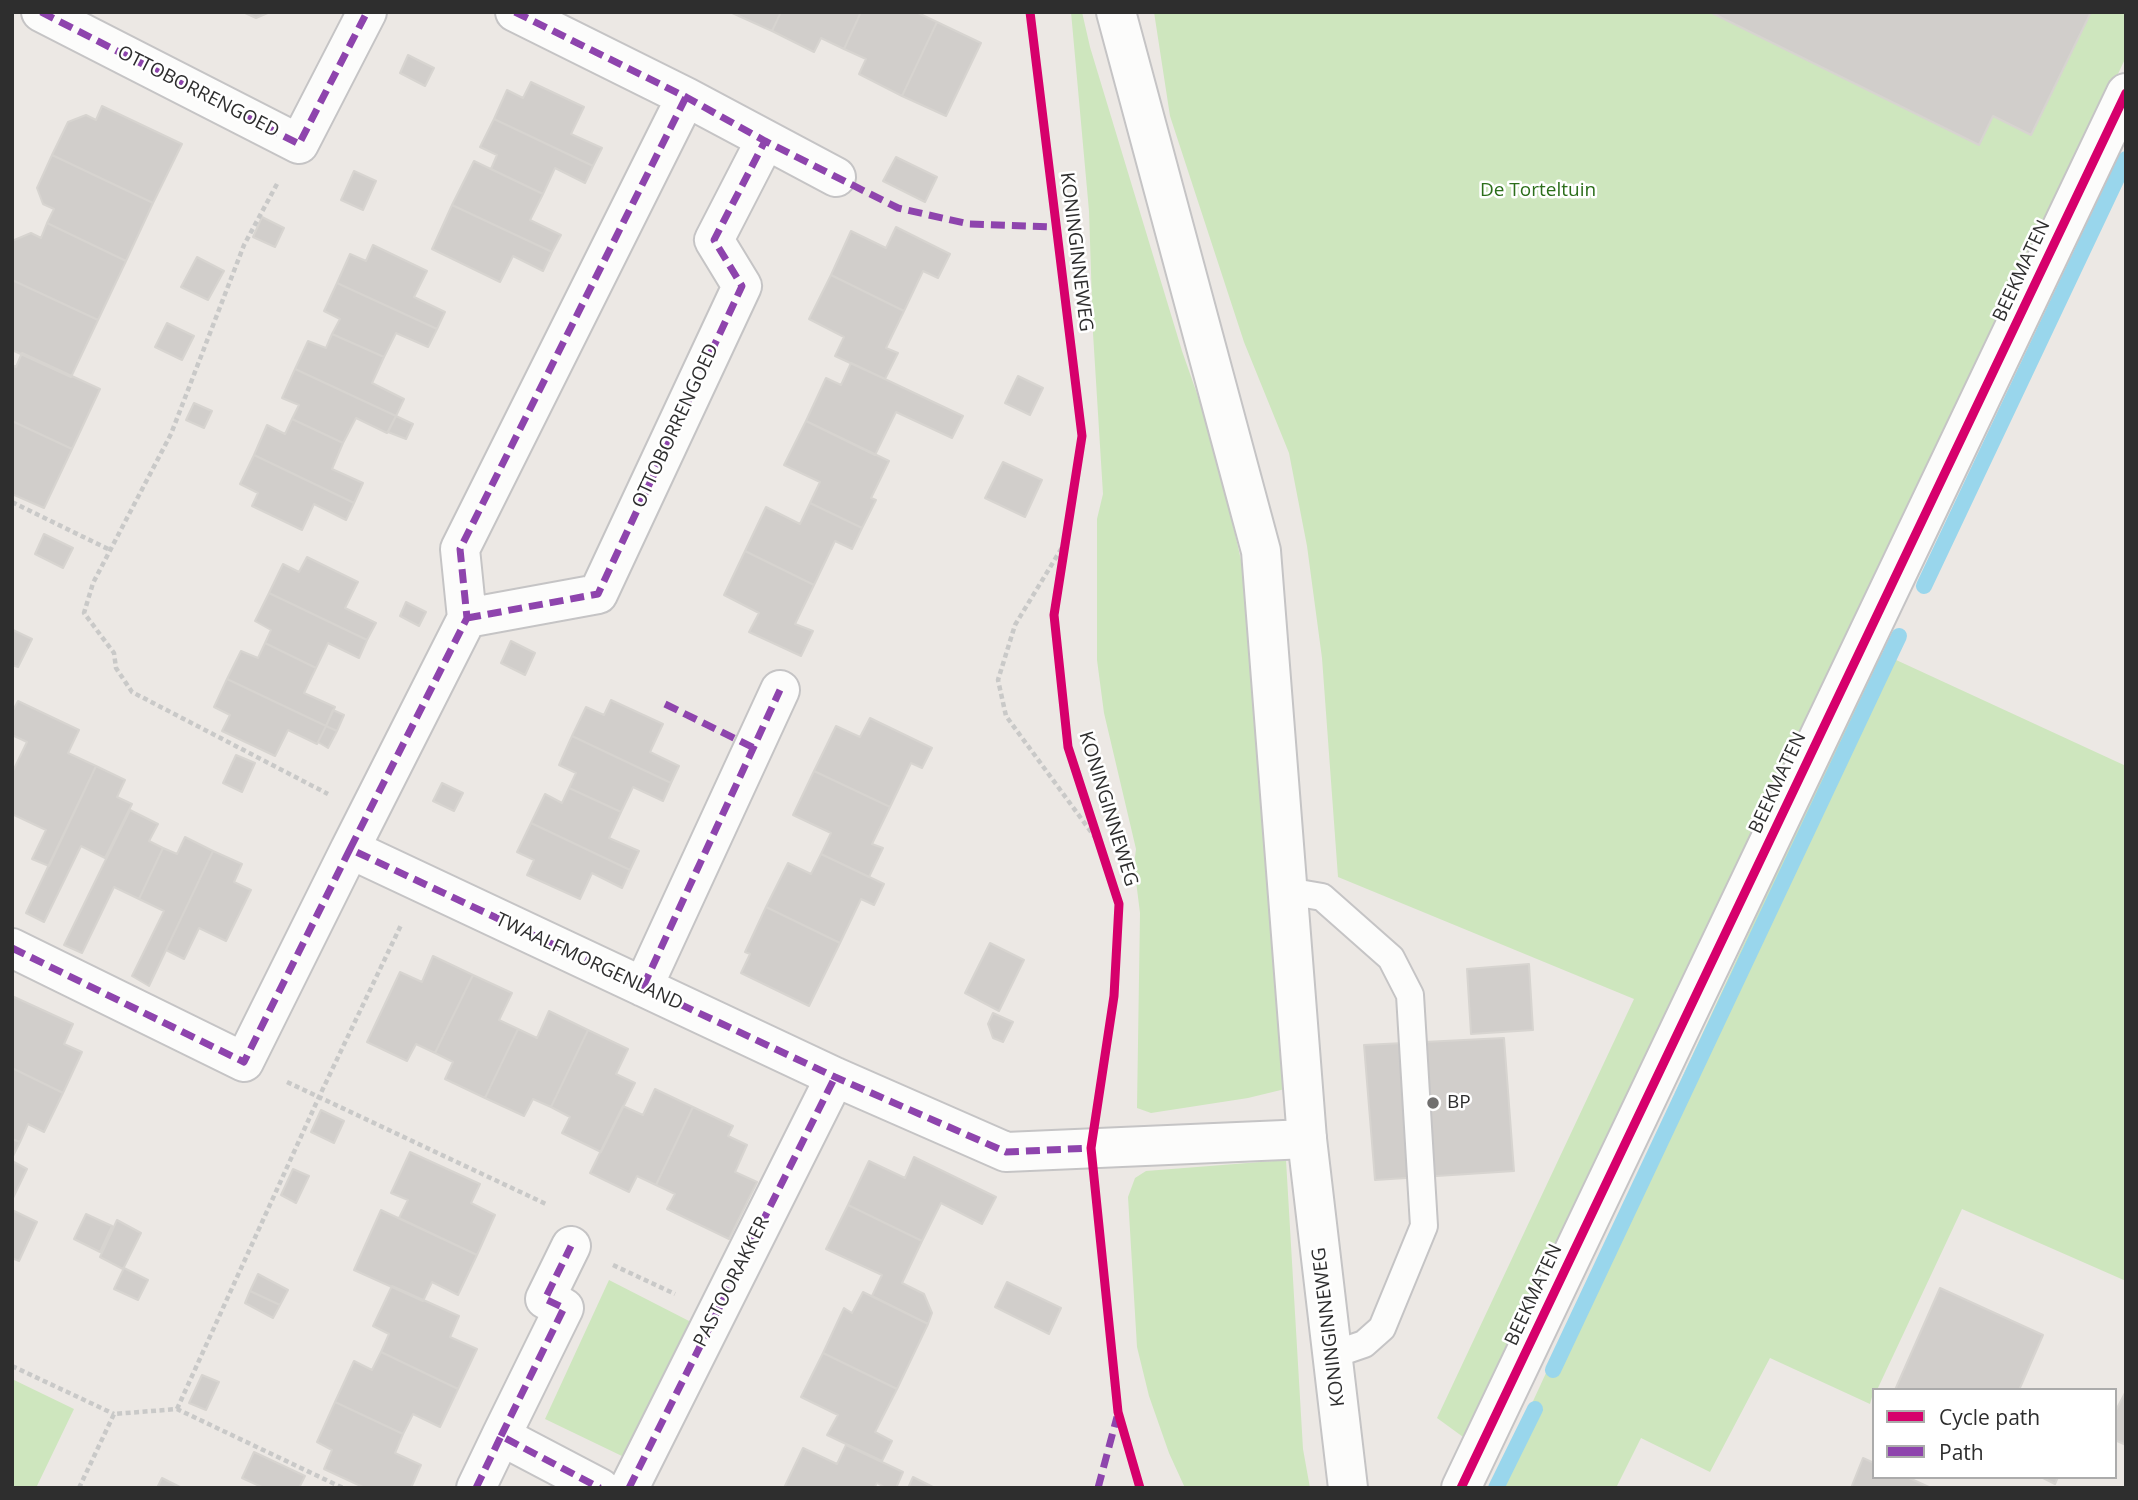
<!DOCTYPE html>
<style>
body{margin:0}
#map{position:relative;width:2138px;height:1500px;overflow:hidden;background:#ece8e4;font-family:"Open Sans",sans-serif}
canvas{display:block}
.frame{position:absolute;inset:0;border:14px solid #2e2e2e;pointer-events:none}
.legend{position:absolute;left:1872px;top:1388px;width:245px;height:91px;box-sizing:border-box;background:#fff;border:2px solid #ababab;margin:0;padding:9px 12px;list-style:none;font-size:21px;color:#2e2e2e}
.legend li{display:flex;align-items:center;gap:14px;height:35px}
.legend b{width:35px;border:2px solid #ababab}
</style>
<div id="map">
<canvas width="2138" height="1500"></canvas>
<div class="frame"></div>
<ul class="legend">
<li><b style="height:9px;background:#d6006c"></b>Cycle path</li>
<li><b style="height:9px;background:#8e44ad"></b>Path</li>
</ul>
</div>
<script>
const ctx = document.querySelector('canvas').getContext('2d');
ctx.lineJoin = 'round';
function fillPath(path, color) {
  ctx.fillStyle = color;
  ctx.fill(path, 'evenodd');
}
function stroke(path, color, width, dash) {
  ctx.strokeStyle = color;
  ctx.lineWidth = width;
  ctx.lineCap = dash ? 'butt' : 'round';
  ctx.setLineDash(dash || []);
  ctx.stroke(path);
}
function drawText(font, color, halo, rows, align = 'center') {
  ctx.font = font + ' "Open Sans",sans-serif';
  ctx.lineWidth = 5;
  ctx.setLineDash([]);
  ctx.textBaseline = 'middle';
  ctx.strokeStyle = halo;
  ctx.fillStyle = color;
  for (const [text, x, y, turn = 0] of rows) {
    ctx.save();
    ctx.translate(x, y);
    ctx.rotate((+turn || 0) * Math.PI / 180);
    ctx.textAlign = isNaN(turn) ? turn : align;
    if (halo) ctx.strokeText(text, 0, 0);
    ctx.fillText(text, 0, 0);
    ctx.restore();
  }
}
const green = new Path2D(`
 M1071,12h11l8,35 92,304 33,94 30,133 40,511 -37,9 -97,15 -14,-5 3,-195 -6,-48 2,-16 -32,-136 -7,-53v-141l6,-25 -10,-161 -4,-122z
 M1154,12h556l269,133 14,-29 38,18 60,-122h35v45l-656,1385 -33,-24 197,-419 -296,-122 -16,-219 -15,-112 -18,-93 -45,-111 -74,-226z
 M1881,653l245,113v515l-164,-72 -85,181h-3l-4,14 -100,-46 -60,114 -69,-34 -25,50h-123l300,-651z
 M1286,1160l17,289 7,39h-125l-16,-35 -20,-57 -12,-49 -9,-150 7,-19 11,-7z
 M609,1280l82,42 -67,135 -79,-38z
 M12,1379l62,30 -38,79h-24z`);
const stream = new Path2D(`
 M1924,586l202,-427
 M1553,1370l346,-734
 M1496,1488l39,-79`);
const building = new Path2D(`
 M243,12h27l-14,6z
 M730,12h51l-9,19z
 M781,12h80l-17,37 -23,-11 -7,14 -42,-21z
 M861,12h55l21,10 -35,74 -43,-22 7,-15 -22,-10z
 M1710,12h381l-60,123 -38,-19 -14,29z
 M937,22l44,21 -35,73 -44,-20z
 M408,55l26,13 -9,18 -25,-13z
 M531,82l53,25 -13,27 31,14 -9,18 -99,-47 13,-29 16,8z
 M102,106l80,38 -29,59 -101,-48 16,-33 18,-7 10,5z
 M494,119l99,47 -8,17 -30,-15 -12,26 -52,-25 6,-14 -17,-8z
 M52,155l101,48 -27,58 -79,-38 7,-14 -11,-5 -6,-16z
 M896,157l41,20 -12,25 -42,-21z
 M474,161l69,33 -13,26 31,15 -9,17 -100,-47z
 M354,171l22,10 -13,29 -22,-10z
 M452,205l100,47 -9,19 -30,-15 -13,26 -68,-33z
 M262,217l22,11 -9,19 -22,-10z
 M47,223l79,38 -28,59 -86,-40v-39l19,-8 10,5z
 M896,227l54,27 -12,24 -15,-7 -19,40 -73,-36 20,-44 35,17z
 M373,245l54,26 -13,26 31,15 -8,17 -100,-46 13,-29 16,7z
 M197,257l27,14 -16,29 -27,-13z
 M831,275l73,36 -18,37 12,5 -13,26 -50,-23 9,-19 -35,-18z
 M12,280l86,40 -27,57 -59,-27z
 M337,283l100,46 -9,18 -32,-14 -12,24 -52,-23 8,-15 -16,-8z
 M167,323l27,13 -12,24 -27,-13z
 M332,334l52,23 -12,26 32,16 -8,17 -101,-47 13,-28 18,7z
 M22,353l78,36 -28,60 -60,-28v-56l4,2z
 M851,363l112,53 -11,22 -56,-26 -21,43 -69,-34 20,-43 15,7z
 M295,369l101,47 -9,17 -31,-15 -13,25 -51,-24 7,-14 -17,-7z
 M1018,376l25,12 -13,27 -25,-12z
 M194,403l18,8 -8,17 -18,-8z
 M396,416l17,8 -7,15 -18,-7z
 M292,419l51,24 -11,26 31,14 -9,20 -100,-48 13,-30 18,9z
 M12,421l60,28 -28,59 -32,-14z
 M806,421l83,40 -18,37 5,2 -14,28 -52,-25 10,-21 -36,-17z
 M254,455l100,48 -8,17 -32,-16 -12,26 -50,-24 6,-13 -18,-9z
 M1003,462l39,18 -17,37 -40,-19z
 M810,503l52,25 -10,21 -17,-8 -21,44 -69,-34 21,-44 34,17z
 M44,534l29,14 -10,20 -28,-14z
 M745,551l69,34 -19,39 18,7 -12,25 -52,-24 10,-19 -35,-18z
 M307,557l51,25 -13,26 31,15 -9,17 -98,-47 14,-29 16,8z
 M269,593l98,47 -8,18 -31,-15 -12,25 -51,-25 6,-13 -16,-9z
 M406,602l20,10 -7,14 -19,-10z
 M13,630l19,9 -14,28 -6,-2z
 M511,641l24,12 -10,22 -24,-12z
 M265,643l51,25 -12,25 31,14 -9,19 -99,-47 14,-28 17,7z
 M227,679l99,47 -9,18 -29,-14 -13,26 -53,-25 8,-16 -16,-8z
 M611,700l52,24 -13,28 29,14 -8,17 -99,-47 14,-29 18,8z
 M18,701l61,29 -11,23 28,13 -47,100 -17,-7 14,-29 -34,-16v-41l15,-31 -15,-7v-23z
 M333,710l11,5 -7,16 -11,-5z
 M870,718l62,30 -10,20 -11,-5 -21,44 -76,-36 22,-45 24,11z
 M326,726l11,5 -9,17 -10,-6z
 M572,736l99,47 -8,18 -30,-14 -12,25 -52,-24 7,-15 -17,-8z
 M236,755l19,8 -13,29 -19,-9z
 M96,766l29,14 -8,17 15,7 -27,54 -24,-12 -37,76 -18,-9z
 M814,771l76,36 -18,37 11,4 -14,29 -48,-23 10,-21 -38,-18z
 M442,783l21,10 -9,18 -21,-10z
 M569,788l52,24 -12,26 30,13 -9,19 -99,-47 14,-29 17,9z
 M130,810l28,14 -9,17 14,7 -24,51 -25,-12 -32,66 -18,-8z
 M531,823l99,47 -8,18 -30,-15 -12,26 -53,-24 7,-15 -17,-8z
 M185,837l28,14 -64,135 -17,-10 32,-65 -25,-12 24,-51 14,6z
 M213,851l29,13 -8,18 17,8 -25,51 -27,-13 -15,31 -18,-9z
 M821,854l63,30 -10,21 -13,-6 -21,44 -74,-36 22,-44 23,11z
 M766,907l74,36 -31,63 -68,-33 9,-19 -5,-2z
 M990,943l34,17 -25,51 -34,-18z
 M433,956l40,19 -38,78 -19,-9 -9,17 -40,-19 33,-70 22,10z
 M1529,964l4,66 -62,4 -4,-65z
 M473,975l39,18 -13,27 19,9 -33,69 -40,-19 8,-17 -18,-9z
 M12,996l61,28 -9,20 18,8 -19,41 -51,-25z
 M549,1011l39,19 -37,77 -18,-8 -9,17 -39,-18 33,-69 19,9z
 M993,1013l20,9 -10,20 -10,-4 -5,-14z
 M588,1030l40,19 -12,25 19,9 -34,69 -39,-19 8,-16 -19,-10z
 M1504,1038l10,133 -139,9 -11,-135z
 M12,1068l51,25 -19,39 -16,-8 -8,18 -8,-3z
 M655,1089l38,18 -37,78 -19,-9 -8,16 -39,-19 33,-67 20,9z
 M693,1107l40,19 -5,10 19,9 -12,27 22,10 -28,57 -62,-30 8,-15 -19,-9z
 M321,1110l23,11 -10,22 -23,-11z
 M12,1139l8,3 -8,16z
 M410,1152l70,32 -9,19 24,12 -18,40 -78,-37 9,-18 -17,-7z
 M914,1157l82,40 -14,27 -41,-21 -19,38 -74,-36 21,-44 36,17z
 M12,1161l15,8 -15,31z
 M293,1169l16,7 -13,27 -15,-8z
 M848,1205l74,36 -20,42 22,11 8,19 -4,11 -56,-28 10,-21 -56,-26z
 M12,1210l25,12 -18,39 -7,-3z
 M381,1210l96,45 -19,40 -26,-13 -9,19 -69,-31z
 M86,1214l26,12 -12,26 -26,-13z
 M117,1220l24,13 -18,36 -23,-12z
 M124,1268l24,12 -10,20 -24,-11z
 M258,1274l30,16 -8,15 -30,-14z
 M1007,1282l54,26 -12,26 -54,-27z
 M392,1286l67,30 -9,21 27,12 -19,40 -77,-37 8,-18 -16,-8z
 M1940,1288l103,47 -24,55h-124z
 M250,1291l30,14 -7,13 -28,-15z
 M863,1292l65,32 -31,65 -74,-36 21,-45 8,5z
 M381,1352l77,37 -18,38 -27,-13 -10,20 -68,-32 19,-41 18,9z
 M823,1353l74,36 -22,43 17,9 -10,20 -55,-26 11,-20 -37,-18z
 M202,1375l17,7 -13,28 -17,-7z
 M2126,1391v54l-11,-5v-28z
 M335,1402l68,32 -8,19 26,12 -10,23h-46l-41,-19 8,-19 -15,-8z
 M846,1445l57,27 -7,16h-10l-9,-5 -3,5h-90l19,-40 34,16z
 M254,1452l51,24 -6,12h-35l-22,-10z
 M1863,1458l11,5v14h33l24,11h-80z
 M913,1477l22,11h-27z
 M2041,1477h17l-3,7z
 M162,1478l20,10h-25z`);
const path = new Path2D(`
 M277,184l-33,61 -73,189 -78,149 -9,30 30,40 2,15 16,24 196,102
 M12,502l98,48
 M1066,541l-51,84 -17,55 8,36 91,124
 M287,1082l261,123
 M613,1265l62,29
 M12,1366l102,48
 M177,1409l142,-312 83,-174
 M79,1488l35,-74 63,-5 166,79`);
const lane = new Path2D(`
 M1287,891l35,6 69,61 19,37 14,231 -42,102 -18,16 -32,11`);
const street = new Path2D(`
 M41,12l258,132 68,-132
 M515,12l171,85 150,80
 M467,618l131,-24 144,-308 -28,-46 51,-99
 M350,849l117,-231 -7,-69 226,-452
 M12,948l232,114 106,-213 485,228 171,75 301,-13
 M643,987l137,-297
 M501,1436l63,-128 -19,-9 26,-53
 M476,1488l25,-52 99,52
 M629,1488l206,-411
 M1461,1488l665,-1395`);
const secondary = new Path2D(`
 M1116,12l145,539 46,588 41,349`);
const quiet = new Path2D(`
 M41,12l258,132 68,-132
 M515,12l171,85 79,44 133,67 71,16 87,3
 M467,618l131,-24 144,-308 -28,-46 51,-99
 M665,704l89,44
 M350,849l117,-231 -7,-69 226,-452
 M12,948l232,114 106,-213 485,228 171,75 85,-4
 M643,987l137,-297
 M501,1436l63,-128 -19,-9 26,-53
 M476,1488l25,-52 99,52
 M629,1488l206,-411
 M1098,1488l19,-71`);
const cycleway = new Path2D(`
 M1030,12l52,424 -28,179 14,132 51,157 -5,92 -23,152 27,264 22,76
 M1461,1488l665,-1395`);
const markers = [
 [1433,1103,7,"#706f6e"]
];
const streetNames = [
 ["OTTOBORRENGOED",198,92,27],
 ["KONINGINNEWEG",1076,252,83],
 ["BEEKMATEN",2022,271,-65],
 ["OTTOBORRENGOED",676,426,-65],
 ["BEEKMATEN",1778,783,-65],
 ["KONINGINNEWEG",1108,809,73],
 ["TWAALFMORGENLAND",589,962,25],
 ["PASTOORAKKER",732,1282,-63],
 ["BEEKMATEN",1534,1295,-65],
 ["KONINGINNEWEG",1329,1327,-97]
];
const parkNames = [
 ["De Torteltuin",1538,191]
];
const poiNames = [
 ["BP",1447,1103]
];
fillPath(green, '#cee6be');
stroke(stream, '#99d6ec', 16);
fillPath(building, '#d1cecb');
stroke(building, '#d7d4d0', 2);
stroke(lane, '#c5c4c5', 30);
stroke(street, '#c5c4c5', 42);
stroke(secondary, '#c5c4c5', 42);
stroke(path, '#c9c9c8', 4.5, [5, 3.5]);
stroke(lane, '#fcfcfb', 26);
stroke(street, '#fcfcfb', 38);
stroke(secondary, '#fcfcfb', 38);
stroke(quiet, '#8e44ad', 7, [14, 7]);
stroke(cycleway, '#d6006c', 9);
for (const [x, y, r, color] of markers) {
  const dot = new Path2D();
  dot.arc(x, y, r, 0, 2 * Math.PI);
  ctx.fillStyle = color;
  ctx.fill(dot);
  stroke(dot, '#fff', 2.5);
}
drawText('19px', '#2e2e2e', '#fff', streetNames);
drawText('19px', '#2c6e1b', '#fff', parkNames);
drawText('19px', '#2e2e2e', '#fff', poiNames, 'left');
</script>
